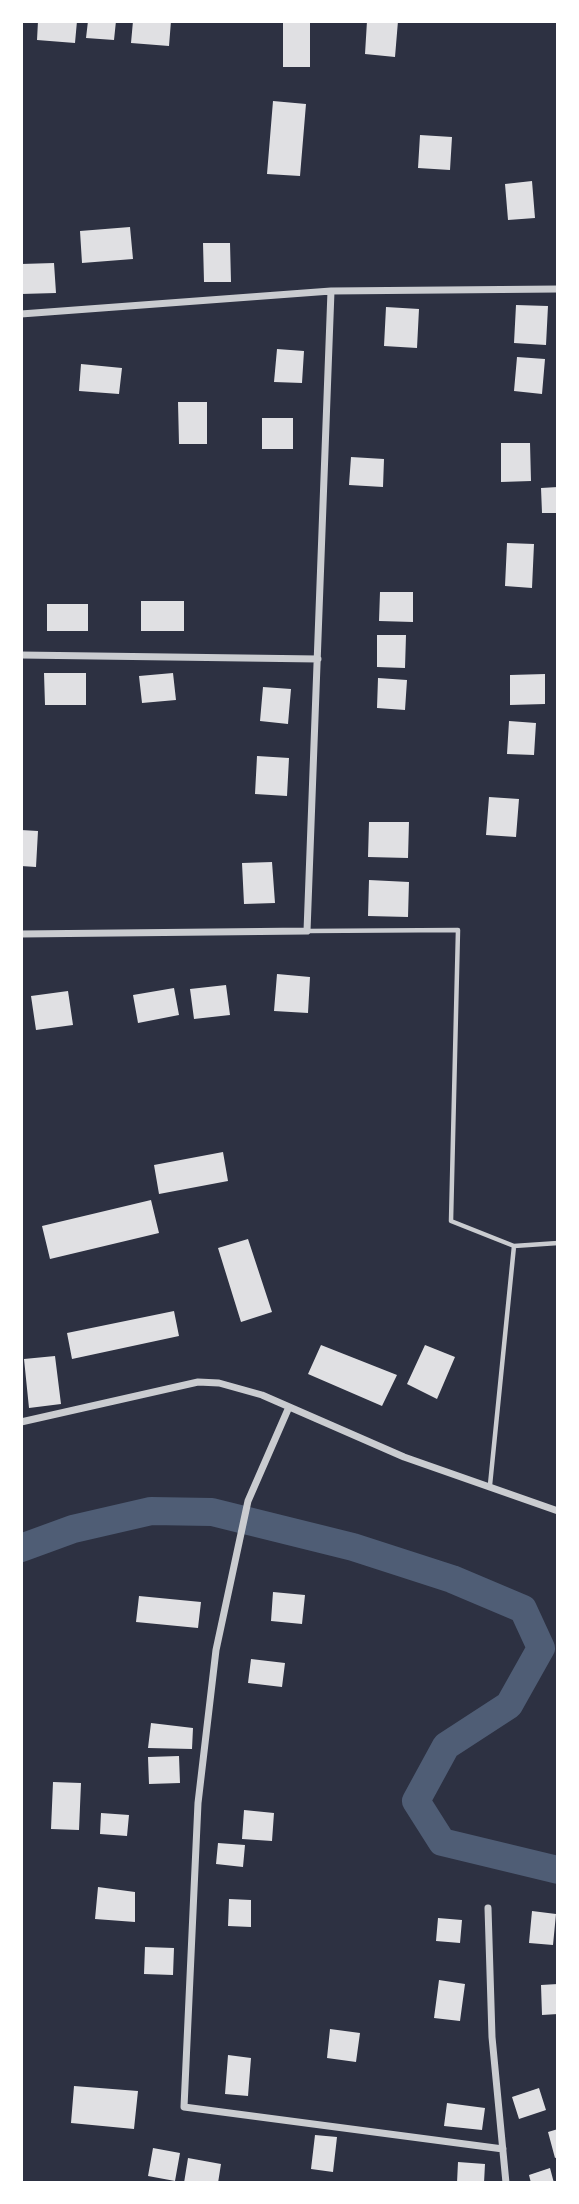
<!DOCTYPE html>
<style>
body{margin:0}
#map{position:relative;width:579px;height:2204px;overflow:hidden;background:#2d3142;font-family:Arial,sans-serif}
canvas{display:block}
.frame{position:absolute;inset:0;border:23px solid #fff;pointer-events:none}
</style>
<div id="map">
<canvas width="579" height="2204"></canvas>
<div class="frame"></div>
</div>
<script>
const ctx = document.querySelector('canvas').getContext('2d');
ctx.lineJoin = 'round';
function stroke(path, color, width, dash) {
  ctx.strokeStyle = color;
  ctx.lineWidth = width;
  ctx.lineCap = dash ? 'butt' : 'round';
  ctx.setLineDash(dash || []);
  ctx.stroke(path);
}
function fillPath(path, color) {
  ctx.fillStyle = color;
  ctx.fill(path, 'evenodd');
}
const river = new Path2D(`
 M21,1548l52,-19 78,-18 61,1 141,35 99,32 71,30 18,39 -32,57 -63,41 -30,55 26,41 116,28`);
const building = new Path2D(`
 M38,21h39l-2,22 -38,-3z
 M88,21h28l-2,19 -28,-2z
 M133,21h38l-2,25 -38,-3z
 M283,21h27v46h-27z
 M367,21h31l-3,36 -30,-3z
 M273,101l33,3 -6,72 -33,-2z
 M420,135l32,2 -2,33 -32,-2z
 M532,181l3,37 -27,2 -3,-36z
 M130,227l3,32 -51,4 -2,-32z
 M203,243h27l1,39h-27z
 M54,263l2,30 -35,1v-30z
 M516,305l32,1 -2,39 -32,-2z
 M386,307l33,2 -2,39 -33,-2z
 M277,349l27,2 -2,32 -28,-1z
 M517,357l28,2 -3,35 -28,-3z
 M81,364l41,4 -3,26 -40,-3z
 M178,402h29v42h-28z
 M262,418h31v31h-31z
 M501,443h29l1,38 -30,1z
 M351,457l33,2 -1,28 -34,-2z
 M558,487v26h-16l-1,-25z
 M507,543l27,1 -2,44 -27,-2z
 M380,592h33v30l-34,-1z
 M141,601h43v30h-43z
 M47,604h41v27h-41z
 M377,635h29l-1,33 -28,-1z
 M44,673h42v32h-41z
 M173,673l3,27 -34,3 -3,-27z
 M545,674v30l-35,1v-30z
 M378,678l29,2 -2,30 -28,-2z
 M263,687l28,2 -3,35 -28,-3z
 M509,721l27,2 -2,32 -27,-1z
 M257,756l32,2 -2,38 -32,-2z
 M489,797l30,2 -3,38 -30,-2z
 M369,822h40l-1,36 -40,-1z
 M21,830l17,1 -2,36 -15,-1z
 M272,862l3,41 -31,1 -2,-41z
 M369,880l40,2 -1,35 -40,-1z
 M277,974l33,3 -2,36 -34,-2z
 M226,985l4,30 -36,4 -4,-30z
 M174,988l5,27 -41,8 -5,-28z
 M68,991l5,34 -37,5 -5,-34z
 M223,1152l5,29 -69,13 -5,-29z
 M151,1200l8,33 -109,26 -8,-33z
 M248,1239l24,73 -31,10 -23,-74z
 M174,1311l5,25 -107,23 -5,-26z
 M321,1345l76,30 -15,31 -74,-32z
 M425,1345l30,12 -18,42 -30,-15z
 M55,1356l6,48 -32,4 -5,-49z
 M273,1592l32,3 -3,29 -31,-3z
 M139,1596l62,6 -3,26 -62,-6z
 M251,1659l34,4 -3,24 -34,-4z
 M151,1723l42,5 -1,21 -44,-1z
 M179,1756l1,27 -31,1 -1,-27z
 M53,1782l28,1 -2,47 -28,-1z
 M244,1810l30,3 -2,28 -30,-2z
 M101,1813l28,2 -2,21 -27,-2z
 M218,1843l27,2 -2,22 -27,-3z
 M98,1887l37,5v30l-40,-3z
 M229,1899l22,1v27l-23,-1z
 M532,1911l24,3 -3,31 -24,-2z
 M438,1918l24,2 -2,23 -24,-2z
 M145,1947l29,1 -1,27 -29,-1z
 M439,1980l26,4 -5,37 -26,-3z
 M558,1984v30l-16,1 -1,-30z
 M330,2029l30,4 -4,29 -29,-4z
 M228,2055l23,3 -3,38 -23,-2z
 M74,2086l64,5 -4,38 -63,-6z
 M539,2088l7,22 -27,9 -7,-22z
 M447,2103l38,5 -3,22 -38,-4z
 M558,2129v28l-3,1 -7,-26z
 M315,2135l22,2 -4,35 -22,-3z
 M153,2148l27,5 -5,28 -27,-5z
 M188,2158l33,6 -3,19h-34z
 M458,2162l27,2 -1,19h-27z
 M550,2168l4,15h-23l-2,-8z`);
const service = new Path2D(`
 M307,931l151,-1 -7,291 63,25 44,-3
 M490,1485l24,-239`);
const minor = new Path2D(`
 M21,314l310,-23 227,-2
 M21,655l297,4
 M21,934l286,-3 24,-640
 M289,1407l-41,94 -32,149 -18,153 -14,304 319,42
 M21,1422l177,-40 21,1 43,12 142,62 154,54
 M488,1908l4,129 14,146`);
stroke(river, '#4f5d75', 28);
fillPath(building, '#e0e0e3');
stroke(service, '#caccd0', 4.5);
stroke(minor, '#caccd0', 7);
</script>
